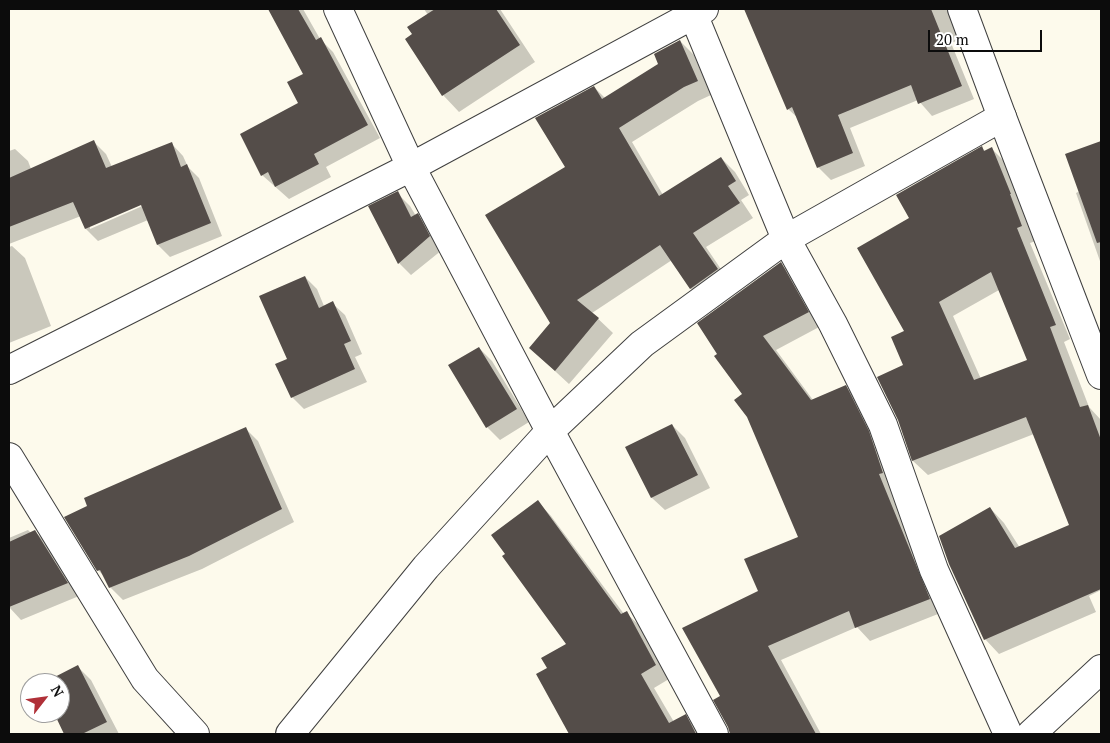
<!DOCTYPE html>
<style>
body{margin:0}
#map{position:relative;width:1110px;height:743px;overflow:hidden;background:#fdfaec;font-family:"PT Serif",serif}
canvas{display:block}
.frame{position:absolute;inset:0;border:10px solid #0c0c0c;pointer-events:none}
.north{position:absolute;left:20px;top:673px;width:50px;height:50px;box-sizing:border-box;background:#fff;border:1px solid #9e9e9e;border-radius:50%;rotate:60deg;font-size:14px;font-weight:700;line-height:20px;text-align:center;color:#0c0c0c}
.north::after{content:'';display:block;margin:auto;width:18px;height:22px;background:#b03038;clip-path:polygon(50% 0,100% 100%,50% 72%,0 100%)}
.scale{position:absolute;left:928px;top:30px;width:114px;height:22px;box-sizing:border-box;border:2px solid #0c0c0c;border-top:0;padding-left:6px;font-size:15px;line-height:18px;white-space:nowrap;color:#0c0c0c;-webkit-text-stroke:4px #fff;paint-order:stroke}
</style>
<div id="map">
<canvas width="1110" height="743"></canvas>
<div class="frame"></div>
<div class="north">N</div>
<div class="scale">20 m</div>
</div>
<script>
const ctx = document.querySelector('canvas').getContext('2d');
ctx.lineJoin = 'round';
function fillPath(path, color) {
  ctx.fillStyle = color;
  ctx.fill(path, 'evenodd');
}
function stroke(path, color, width, dash) {
  ctx.strokeStyle = color;
  ctx.lineWidth = width;
  ctx.lineCap = dash ? 'butt' : 'round';
  ctx.setLineDash(dash || []);
  ctx.stroke(path);
}
const shadow = new Path2D(`
 M270,9h33l17,30 13,13 47,86 -54,29 5,10 -42,22 -27,-24 38,-71 4,-30z
 M424,9h76l35,53 -76,50 -16,-17 -36,-55 7,-5 14,-20z
 M746,9h203l13,30 -11,4 23,56 -42,17 -14,-16 -68,28 15,38 -34,14 -13,-13 -19,-48 -11,-10 -22,-49z
 M680,41l14,14 17,40 -13,6 -66,41 31,53 58,-37 14,14 14,23 -8,5 12,18 -47,29 25,37 -26,19 -14,-14 -19,-29 -80,53 21,20 -44,51 -39,-36 22,-25 15,-155 27,-81 11,11 55,-33z
 M94,142l12,12 6,13 59,-24 12,13 5,11 11,11 23,58 -52,21 -12,-12 -10,-25 -50,21 -12,-12 -5,-13 -72,28v-93l6,-2 13,12 3,8zM146,202l1,2 -57,25v-3z
 M1101,142v122l-25,-71 4,-2 -13,-36z
 M982,148l4,4 6,-3 14,14 30,78 -6,2 40,96 -6,3 25,65 12,13v157l-2,1 2,12 -12,6 7,16 -97,42 -14,-15 5,-131 14,15 16,25 50,-22 -36,-92 -106,41 -15,-14 -14,-42 6,-54 5,-146zM999,290l29,71 -47,18 -28,-63z
 M397,193l13,13 6,10 1,-1 13,13 12,22 -31,25 -12,-12z
 M12,246l13,12 26,68 -42,17v-96z
 M781,264l13,13 27,49 -45,24 37,50 33,-13 13,13 84,212 -73,29 -13,-14 -76,33 40,74h-90l-10,-37 39,-106 39,-54 -56,-143z
 M305,277l12,12 7,17 8,-3 13,12 17,39 -7,3 12,25 -63,27 -12,-12 -4,-37z
 M479,348l13,13 37,61 -29,18 -13,-13z
 M672,425l13,13 25,50 -45,22 -13,-12 -25,-50z
 M245,428l13,13 36,81 -92,47 -79,31 -13,-13 -6,-11 -6,-6z
 M538,502l13,14 73,98 2,-1 14,13 29,53 -15,9 20,34 11,-6 17,18h-132l-32,-59 10,-6 20,-25 -62,-90z
 M28,530l3,3 4,-1 13,12 31,52 -58,24 -12,-13v-69z
 M78,667l13,13 28,54h-53l-11,-21h5v-30h-14z`);
const building = new Path2D(`
 M268,9h30l18,31 5,-3 47,88 -54,29 5,10 -44,23 -7,-15 -7,4 -21,-42 58,-31 -11,-21 16,-8z
 M435,9h61l24,36 -78,51 -37,-57 7,-5 -5,-7z
 M744,9h187l31,77 -44,18 -7,-19 -73,30 15,38 -36,15 -25,-61 -5,3z
 M680,40l18,41 -14,6 -65,41 40,68 62,-39 15,24 -8,5 12,17 -47,30 25,36 -28,20 -30,-44 -83,55 22,18 -44,53 -26,-23 21,-25 -65,-108 80,-48 -30,-49 59,-32 8,13 56,-35 -4,-10z
 M94,140l12,28 66,-26 9,25 6,-3 24,59 -54,22 -16,-40 -56,24 -12,-27 -64,25v-49z
 M1101,141v101l-4,1 -32,-89z
 M982,146l2,5 8,-4 19,47h-1l12,32 -5,2 39,97 -6,2 30,80 8,-2 13,35v149l-117,51 -35,-76 -10,-28 51,-29 25,41 54,-23 -43,-108 -114,44 -14,-41 -21,-43 26,-12 -12,-28 13,-6 -47,-83 52,-30 -13,-23zM991,272l36,88 -53,20 -35,-78z
 M398,191l13,26 7,-4 12,23 -32,28 -30,-58z
 M781,262l28,50 -46,24 48,64 35,-15 23,46 14,42 -4,1 51,125 -75,29 -6,-17 -81,35 48,88h-86l-2,-7 -15,-27 7,-4 -38,-68 76,-37 -14,-32 54,-22 -51,-120 -13,-17 8,-6 -28,-38 3,-2 -20,-31z
 M305,276l14,32 14,-7 18,40 -7,3 11,25 -64,29 -16,-34 12,-5 -28,-63z
 M479,347l38,62 -31,19 -38,-63z
 M672,424l26,51 -47,23 -26,-51z
 M246,427l36,82 -93,47 -80,32 -9,-18 -3,1 -33,-54 23,-11 -3,-8z
 M538,500l83,114 6,-3 29,54 -15,9 28,49 17,-9 10,20h-127l-33,-60 11,-6 -6,-10 25,-14 -64,-88 3,-2 -14,-19z
 M35,530l33,53 -59,24v-65z
 M78,665l29,57 -25,12h-18l-10,-21h6v-30h-17z`);
const minor = new Path2D(`
 M338,9l73,158 139,264 164,303
 M691,9l95,230 47,85 50,101 51,145 74,164
 M9,370l402,-203 293,-158
 M9,457l136,222 50,55
 M290,734l136,-167 124,-136 92,-87 144,-105 216,-122`);
const tertiary = new Path2D(`
 M962,9l40,108 99,258
 M1031,734l70,-65`);
fillPath(shadow, '#0003');
fillPath(building, '#544d49');
stroke(minor, '#3f3f3f', 30);
stroke(tertiary, '#3f3f3f', 30);
stroke(minor, '#fff', 28);
stroke(tertiary, '#fff', 28);
</script>
